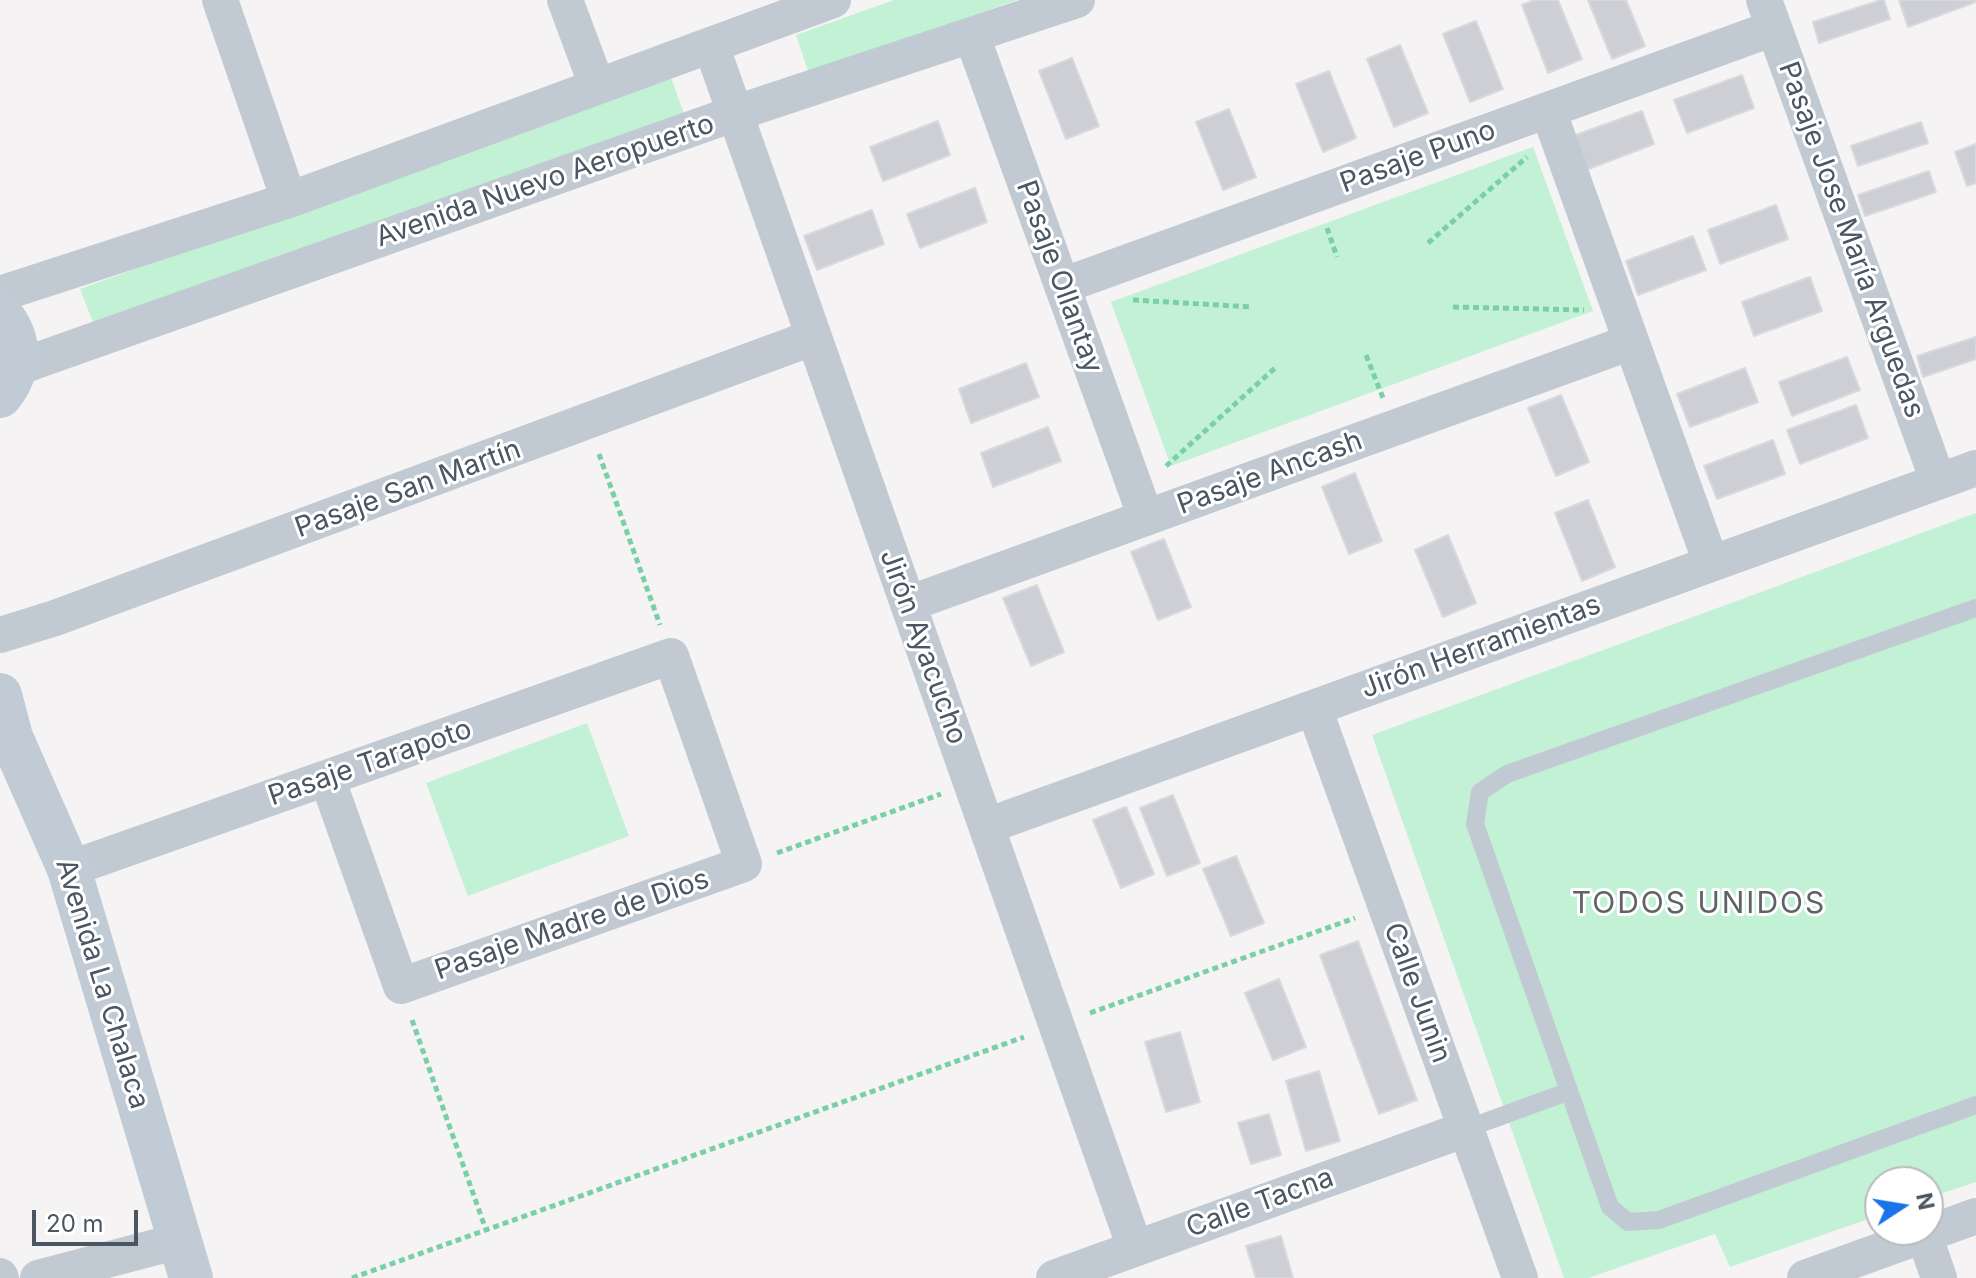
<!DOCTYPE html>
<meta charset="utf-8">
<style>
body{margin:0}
#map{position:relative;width:1976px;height:1278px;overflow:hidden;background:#f5f3f3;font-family:Inter,sans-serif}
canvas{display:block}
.north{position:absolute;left:1864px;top:1166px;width:80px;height:80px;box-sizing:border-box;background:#fff;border:2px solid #b7bbc0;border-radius:50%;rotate:78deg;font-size:22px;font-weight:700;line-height:32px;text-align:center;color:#4a5661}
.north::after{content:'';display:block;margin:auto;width:28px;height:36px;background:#1a73e8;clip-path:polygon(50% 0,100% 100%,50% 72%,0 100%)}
.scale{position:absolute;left:32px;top:1210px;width:106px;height:36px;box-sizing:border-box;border:4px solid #4a5661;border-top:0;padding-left:10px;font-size:24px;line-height:28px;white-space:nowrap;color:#4a5661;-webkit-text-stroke:6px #fff;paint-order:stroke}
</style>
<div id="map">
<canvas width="1976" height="1278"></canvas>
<div class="north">N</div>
<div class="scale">20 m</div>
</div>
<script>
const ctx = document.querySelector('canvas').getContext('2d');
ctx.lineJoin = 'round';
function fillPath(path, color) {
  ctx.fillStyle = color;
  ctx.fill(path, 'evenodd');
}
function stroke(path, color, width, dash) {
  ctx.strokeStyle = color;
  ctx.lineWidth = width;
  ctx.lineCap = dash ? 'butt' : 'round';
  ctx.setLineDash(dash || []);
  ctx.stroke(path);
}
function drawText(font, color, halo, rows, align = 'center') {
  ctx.font = font + ' Inter,sans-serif';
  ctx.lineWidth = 6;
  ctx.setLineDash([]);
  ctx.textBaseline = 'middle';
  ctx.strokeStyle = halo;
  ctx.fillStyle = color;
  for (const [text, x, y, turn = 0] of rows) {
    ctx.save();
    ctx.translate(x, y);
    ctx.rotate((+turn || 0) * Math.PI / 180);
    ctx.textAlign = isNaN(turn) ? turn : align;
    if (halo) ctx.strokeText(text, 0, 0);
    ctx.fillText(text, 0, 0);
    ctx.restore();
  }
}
const green = new Path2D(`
 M894,0h123l-208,74 -13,-39z
 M670,75l16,44 -589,214 -17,-44z
 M1533,147l60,164 -422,155 -60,-164z
 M1976,513v669l-48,16v-16h-48v33l-150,52 -15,-33 -127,44h-24l-192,-543z
 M587,723l42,113 -161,60 -42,-113z`);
const building = new Path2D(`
 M1534,0h24l24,59 -34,14 -26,-68z
 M1588,0h38l19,46 -33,13z
 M1881,0h3l6,19 -71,24 -6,-21z
 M1899,0h77v2l-68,25z
 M1476,21l27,68 -33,13 -27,-68z
 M1400,45l28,68 -34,14 -27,-68z
 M1072,58l27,68 -33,13 -27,-68z
 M1329,71l27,67 -33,14 -27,-68z
 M1742,75l12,33 -67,25 -13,-33z
 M1229,109l27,68 -33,13 -27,-68z
 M1642,111l12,33 -68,26 -13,-34z
 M938,121l12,34 -67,26 -13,-34z
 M1921,122l7,21 -70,23 -7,-20z
 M1976,144v39l-9,3 -12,-34z
 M1929,171l7,21 -71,24 -7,-21z
 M975,188l12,34 -67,26 -13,-34z
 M1776,205l12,34 -68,25 -12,-34z
 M872,210l12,34 -67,26 -13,-34z
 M1693,236l13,34 -68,25 -12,-34z
 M1810,277l12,34 -68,25 -12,-34z
 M1976,337v22l-53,18 -6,-21z
 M1847,357l13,33 -68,26 -13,-34z
 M1026,363l13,34 -68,26 -12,-34z
 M1745,368l13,34 -68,25 -13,-33z
 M1561,395l28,67 -33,14 -28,-68z
 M1856,405l12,33 -68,26 -13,-34z
 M1048,427l13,34 -68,26 -12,-34z
 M1773,440l12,34 -68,25 -13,-33z
 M1355,473l27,68 -33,13 -27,-67z
 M1588,500l27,67 -33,14 -27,-68z
 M1448,535l28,68 -33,14 -28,-67z
 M1164,539l27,68 -33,13 -27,-68z
 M1037,585l27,67 -33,14 -28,-68z
 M1173,795l27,68 -33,13 -27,-68z
 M1126,807l28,67 -33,14 -28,-68z
 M1236,856l28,67 -33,13 -28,-67z
 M1358,941l59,159 -38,14 -59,-159z
 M1279,979l27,68 -33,13 -28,-67z
 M1180,1032l20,70 -34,10 -21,-70z
 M1319,1071l21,70 -34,10 -20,-70z
 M1269,1114l12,41 -30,9 -13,-41z
 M1281,1236l12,42h-37l-10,-32z`);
const path = new Path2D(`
 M1327,228l10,29
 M1428,243l99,-86
 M1133,300l119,7
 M1453,307l131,3
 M1366,355l17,43
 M599,454l61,171
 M1166,466l109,-98
 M777,853l164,-59
 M1090,1013l265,-95
 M412,1020l74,210
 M352,1278l672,-241`);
const lane = new Path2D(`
 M1976,608l-469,166 -27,18 -5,32 135,383 18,15 31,-2 317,-115
 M1466,1129l101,-37`);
const street = new Path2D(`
 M220,0l69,200
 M565,0l32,86
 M1764,0l174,481
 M972,36l174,482
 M711,45l424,1203
 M1548,110l163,453
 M1062,286l712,-258
 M0,294l289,-94 544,-200
 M16,368l720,-255 341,-113
 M908,604l723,-262
 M0,635l55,-17 759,-281
 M1314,708l206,570
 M987,826l989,-358
 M69,869l602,-213 73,208 -343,122 -74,-208
 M1924,1235l15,43
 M0,1276l1,2
 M38,1278l141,-37
 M1054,1278l412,-149
 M1805,1278l171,-62`);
const secondary = new Path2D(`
 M0,314c22,25 21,57 0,82
 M0,695l11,42 58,132 122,409`);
const streetNames = [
 ["Pasaje Puno",1418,157,-20],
 ["Avenida Nuevo Aeropuerto",545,181,-19],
 ["Pasaje Jose María Arguedas",1851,240,70],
 ["Pasaje Ollantay",1059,277,70],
 ["Pasaje Ancash",1270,473,-20],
 ["Pasaje San Martín",408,489,-20],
 ["Jirón Ayacucho",923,647,70],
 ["Jirón Herramientas",1481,647,-20],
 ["Pasaje Tarapoto",370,763,-19],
 ["Pasaje Madre de Dios",572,925,-19],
 ["Avenida La Chalaca",102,984,73],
 ["Calle Junin",1417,993,70],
 ["Calle Tacna",1260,1203,-20]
];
const neighbourhoodNames = [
 ["TODOS UNIDOS",1699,904]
];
fillPath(green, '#c3f1d5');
fillPath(building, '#cdcfd5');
stroke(building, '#d7d9de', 2);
stroke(path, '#7ad0a6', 5, [6, 4]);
stroke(lane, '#c1cad2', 18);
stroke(street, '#c1cad2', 36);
stroke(secondary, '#c1cbd6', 44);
drawText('28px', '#4a5661', '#fff', streetNames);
ctx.letterSpacing = '2px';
drawText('30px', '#5f6368', '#fff', neighbourhoodNames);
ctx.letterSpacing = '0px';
</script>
